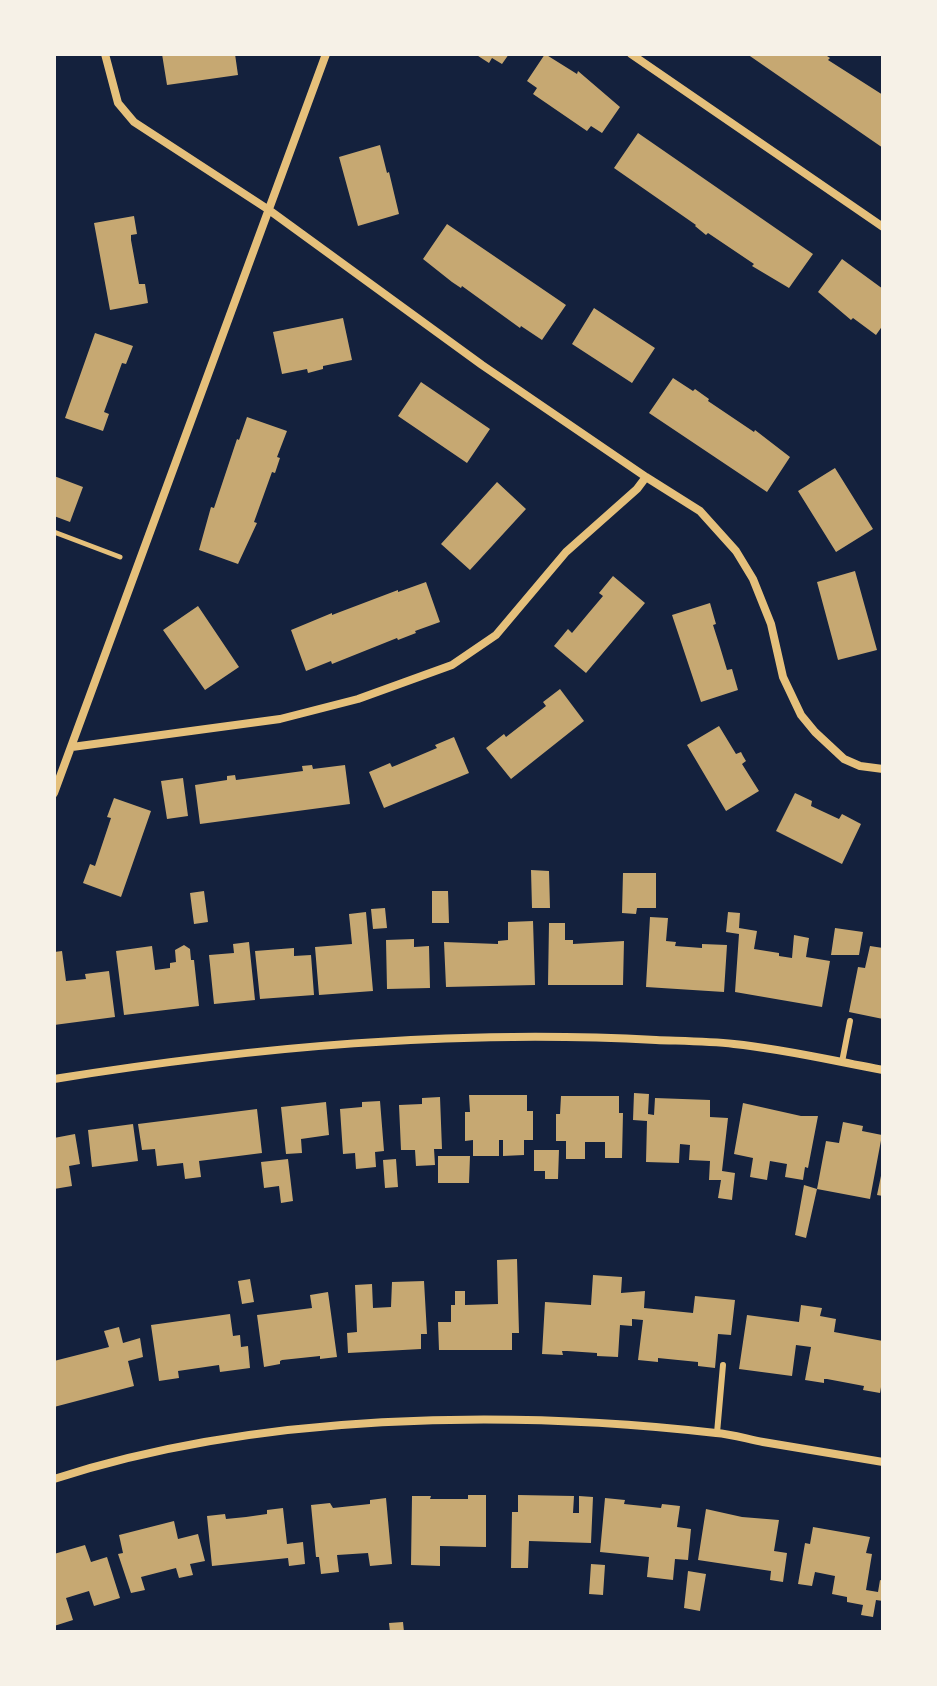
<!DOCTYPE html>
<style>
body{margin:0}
#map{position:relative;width:937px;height:1686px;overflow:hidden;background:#14213d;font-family:"Varela Round",sans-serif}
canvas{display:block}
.frame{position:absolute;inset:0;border:56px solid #f6f1e7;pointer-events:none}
</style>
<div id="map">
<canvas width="937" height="1686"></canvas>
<div class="frame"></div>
</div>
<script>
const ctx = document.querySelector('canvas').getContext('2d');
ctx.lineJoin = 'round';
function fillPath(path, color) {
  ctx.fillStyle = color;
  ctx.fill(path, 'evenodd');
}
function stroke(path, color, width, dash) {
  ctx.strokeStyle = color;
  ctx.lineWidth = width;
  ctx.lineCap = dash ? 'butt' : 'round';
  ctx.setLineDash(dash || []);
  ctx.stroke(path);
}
const building = new Path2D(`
 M162,54h73l3,21 -71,10z
 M475,54h34l-7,10 -10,-6 -3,5z
 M545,54l32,20 1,-3 42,36 -18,26 -11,-7 -4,5 -54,-37 4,-6 -10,-7z
 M747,54h77l6,4 -2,2 55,35v53z
 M638,133l175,121 -24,34 -37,-22 2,-2 -46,-31 -2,2 -11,-9 1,-1 -82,-57z
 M380,145l7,28 2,-1 10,42 -41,12 -19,-69z
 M134,216l3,18 -6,1v5l8,44h6l3,19 -38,7 -16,-87z
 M447,224l119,81 -24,35 -21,-14 -1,2 -58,-42 -1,2 -9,-6 -29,-23z
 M842,259l41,30v36l-7,10 -23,-17 -2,2 -33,-28z
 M594,308l61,40 -23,35 -60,-39z
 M343,318l9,42 -29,6v3l-15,4 -1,-4 -25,5 -9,-42z
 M95,333l38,13 -7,18 -4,-1 -18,49 5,2 -6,17 -38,-13z
 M673,378l20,13 2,-2 14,10 -1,2 46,31 1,-2 35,27 -23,35 -118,-79z
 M421,382l69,47 -23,34 -69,-47z
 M247,417l40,14 -10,26 3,1 -5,15 -3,-1 -18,50 3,1 -19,41 -39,-14 12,-43 3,1 23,-69 2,1z
 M835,468l38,61 -37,23 -38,-61z
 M54,476l29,11 -13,35 -16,-6z
 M497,482l29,27 -56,61 -29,-26z
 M855,571l22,79 -39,10 -21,-78z
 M613,576l32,27 -59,70 -32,-27 14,-17 4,4 15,-18 16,-19 -4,-3z
 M426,582l14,40 -25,9 1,2 -18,7 -1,-2 -65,26 -1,-3 -25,10 -15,-41 41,-17v2l66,-25v2z
 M710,603l6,21 -3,1 7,22 7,23 5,-1 6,21 -37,12 -29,-87z
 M198,606l41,61 -34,23 -42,-60z
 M560,689l24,32 -73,58 -25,-31 18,-14 2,3 40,-31 -3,-4z
 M719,726l17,28 5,-2 2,4 3,5 -4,3 17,27 -33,20 -39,-66z
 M454,737l15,36 -85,35 -15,-36 21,-9 2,4 5,-2 40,-17 -2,-3z
 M312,765l1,4 32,-4 5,39 -150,20 -5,-39 32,-5v-4l8,-1 1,5 67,-9 -1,-5z
 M183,778l5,38 -21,3 -6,-38z
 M795,793l17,8 -1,5 28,13 3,-5 19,10 -19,40 -66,-33z
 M114,798l37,13 -30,86 -38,-14 7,-19 5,2 16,-48 -4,-1z
 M531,870l18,1 1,37h-18z
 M623,873h33v35h-19l-1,6 -14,-1z
 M204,891l4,31 -14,2 -4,-31z
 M432,891h16l1,32h-17z
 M385,908l2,20 -14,1 -2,-20z
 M366,912l7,79 -54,4 -4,-48 37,-3 -3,-30z
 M728,912l12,1 -1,15 18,3 -3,18 25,4v3l13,2 2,-23 15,3 -3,19 24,4 -8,46 -87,-15 4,-58 -13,-2z
 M650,917l18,1 -2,23 10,1 -1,4 27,2v-4l25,1 -3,47 -78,-5z
 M533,921l2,64 -89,2 -2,-45 54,2v-3l10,-1v-18z
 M549,923h16v17h8v4l51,-3 -1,44h-75z
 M835,928l28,4 -4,23h-28z
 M414,939v8l15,-1 1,42 -43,1 -1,-49z
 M249,942l6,58 -41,4 -5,-49 25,-2 -1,-9z
 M184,945l6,4 1,11h3l5,46 -75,9 -8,-64 36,-5 3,24 15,-2v-5l6,-1 -1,-12z
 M870,946l13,2v71l-34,-7 9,-45 7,1z
 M294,948v8l17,-1 3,40 -54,4 -5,-48z
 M62,951l4,30 20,-2 -1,-5 24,-3 6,46 -61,8v-73z
 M634,1093l15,1 -1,20 6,1 1,-17 55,2v17l18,1 -6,53 13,2 -3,27 -14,-2 3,-18h-12l1,-19 -21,-1 1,-15 -10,-1 -1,19 -33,-1 1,-41 -14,-1z
 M469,1095h58v16h6v29h-9v15l-21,1v-16h-4v16h-26v-16l-8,1v-29h5z
 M561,1096h58v17h4l-1,45h-17v-16h-20v17h-19v-18h-10v-27h4z
 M440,1097l2,52h-8l1,16 -19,1 -1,-16h-14l-2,-45 23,-1v-6z
 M380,1101l4,50 -9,1 1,15 -20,2 -1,-16 -12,1 -3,-45 22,-2v-5z
 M326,1102l3,33 -28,4 1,14 -16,1 -5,-47z
 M743,1103l58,13h17l-10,52 -3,-1 -2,13 -18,-3 2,-13 -17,-3 -3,19 -17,-3 3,-19 -19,-4z
 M257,1109l5,44 -63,8 2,16 -16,2 -2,-16 -26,3 -2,-17 -13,1 -4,-26z
 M843,1122l20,4 -1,5 20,4 -12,64 -53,-10 9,-48 13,2z
 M133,1124l5,37 -46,6 -4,-37z
 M75,1134l5,30 -11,2 3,20 -18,3v-51z
 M534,1150h25l-1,29h-13v-8h-11z
 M438,1156h32l-1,27h-31z
 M288,1159l5,42 -12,2 -2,-17 -15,2 -3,-26z
 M396,1159l2,28 -13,1 -2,-28z
 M882,1171h1v25l-6,-1z
 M804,1185l13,4 -11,49 -11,-3z
 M517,1259l2,74h-7v17h-73l-1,-28h13v-17h4v-14h10v14l33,-1 -1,-44z
 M593,1275l29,2 -1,16 24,-2 -1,17 49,5 2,-17 40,4 -4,35 -13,-1 -3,34 -17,-2v-4l-40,-4v4l-20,-2 5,-40 -11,-1v7l-12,-1 -2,32 -21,-1v-3l-30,-2h-5l1,4 -21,-1 3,-52 46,3z
 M250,1279l4,23 -12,2 -4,-23z
 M424,1281l3,53h-6v15l-73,4 -1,-20 10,-1 -2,-47 17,-1 1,24 18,-1 1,-25z
 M328,1292l9,65 -17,2v-3l-38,4 -2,1v3l-16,3 -7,-52 55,-7 -2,-13z
 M801,1305l21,3 -2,8 16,3 -2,13 49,9v34l-3,18 -17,-3 1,-4 -37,-7h-3v4l-19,-3 6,-33 -15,-2 -4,31 -53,-7 8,-54 52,7z
 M230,1314l3,22 7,-1 1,12 7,-1 2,22 -30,4 -1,-7 -41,6 1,7 -20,3 -8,-56z
 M119,1327l4,16 17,-5 3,19 -15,4 6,25 -80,21v-46l55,-14 -5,-16z
 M468,1495h18v52l-46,-1v20l-29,-1 1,-69h19l-1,3h38z
 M518,1495l56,1 -1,17h6v-17l14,1 -2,46 -62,-2 -1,27h-17l1,-56h6z
 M386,1498l6,66 -22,2 -2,-13 -31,2 2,17 -18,2 -2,-17h-3l-5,-52 19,-2 3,5 37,-4v-4z
 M605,1498l20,2 -1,4 19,2 18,2 1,-4 18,2 -3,21 14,2 -3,31 -13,-1 -2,21 -26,-3 2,-20 -49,-5z
 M283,1508l4,36 16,-2 2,22 -16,2 -1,-8 -76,8 -5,-50 18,-2 1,5 20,-2 21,-3v-4z
 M706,1509l36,8 37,3 -5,31 13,2 -4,29 -13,-2 1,-9 -73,-11z
 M174,1521l4,18 20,-5 7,27 -15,3 3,11 -14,3 -3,-10 -35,9 4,13 -14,3 -13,-39 5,-1 -4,-18z
 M813,1527l57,10 -4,16 6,1 -6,36 12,2 2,-12 3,1v20l-7,-1 -3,17 -12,-2 2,-10 -16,-3v-5l-15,-3 3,-18 -20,-4 -3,14 -14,-2 7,-41 5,1z
 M85,1545l6,17 16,-5 13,41 -26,8 -5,-15 -23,7 7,22 -19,6v-72z
 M591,1564l14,1 -2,30 -14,-1z
 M688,1571l18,3 -6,37 -16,-3z
 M403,1622l1,10h-14l-1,-9z`);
const path = new Path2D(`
 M54,532l66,25`);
const service = new Path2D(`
 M842,1062l8,-41
 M717,1433l6,-68`);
const minor = new Path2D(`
 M105,54l13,49 16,19 135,88 213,155 164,112 54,34 36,40 17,28 18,45 12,53 18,38 14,17 29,27 16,7 23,3
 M631,54l252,173
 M72,747l208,-28 78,-20 94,-34 44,-30 70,-83 71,-63 9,-12
 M54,793l272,-739
 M54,1079c199,-32 400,-50 602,-39 26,1 52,1 78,4 50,5 100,17 149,26
 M54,1479c202,-66 452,-70 662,-46 15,1 31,6 47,9 40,7 80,13 120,20`);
fillPath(building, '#c6a872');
stroke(path, '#e5c07b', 5);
stroke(service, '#e5c07b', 6);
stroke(minor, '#e5c07b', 8);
</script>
